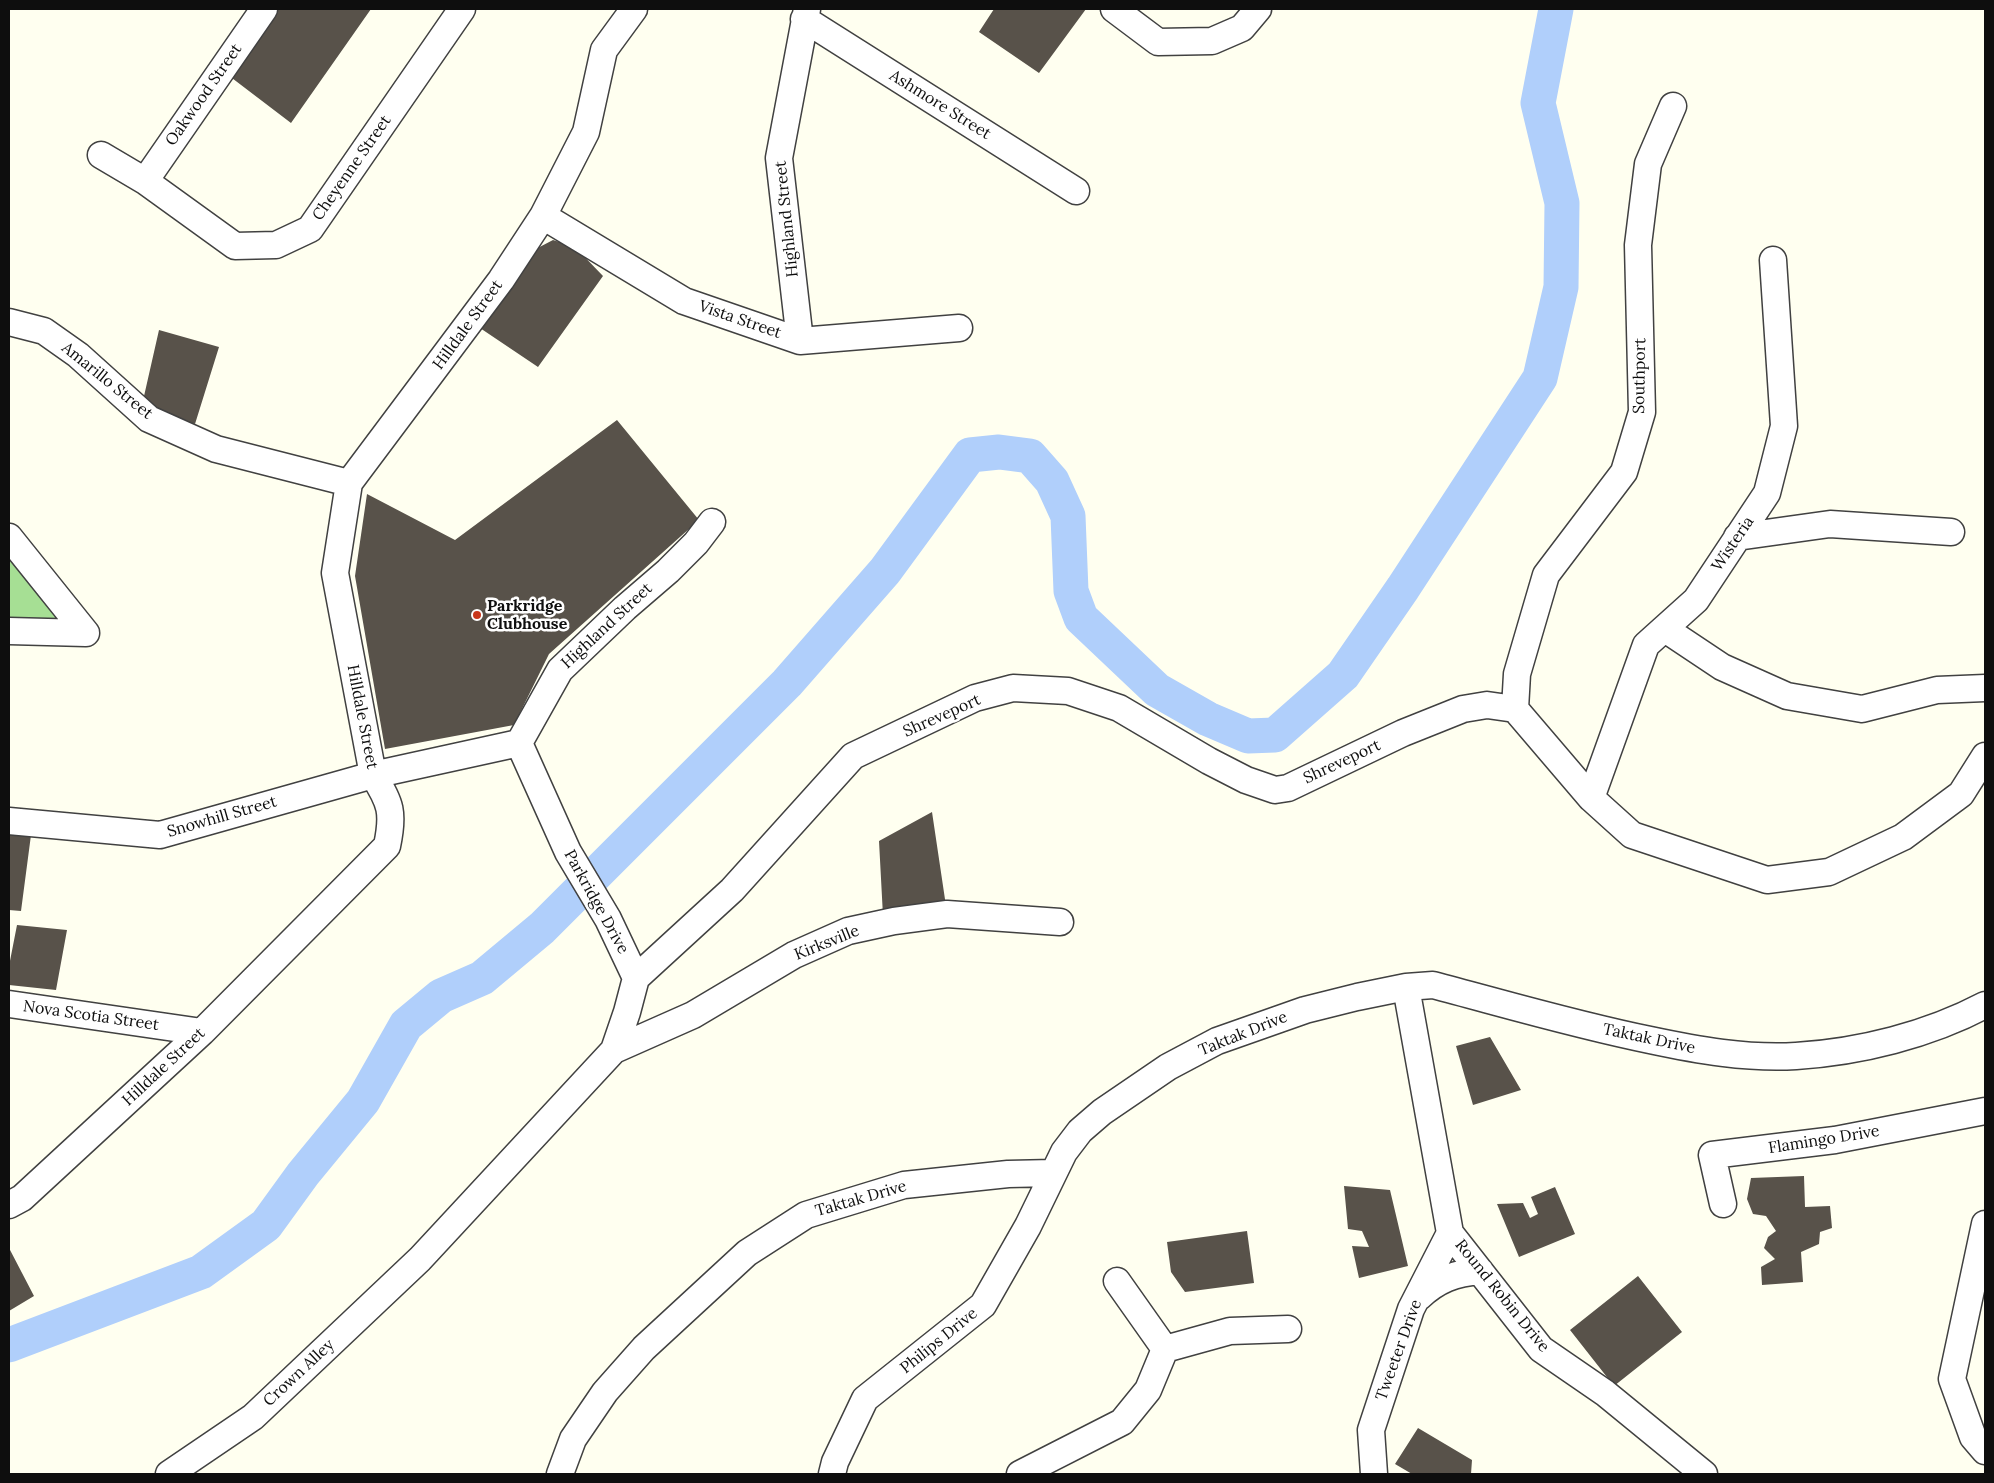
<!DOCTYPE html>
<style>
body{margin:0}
#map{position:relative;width:1994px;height:1483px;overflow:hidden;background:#fffff0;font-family:Lora,serif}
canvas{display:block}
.frame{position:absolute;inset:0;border:10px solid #0e0e0e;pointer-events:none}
</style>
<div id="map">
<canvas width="1994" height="1483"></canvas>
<div class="frame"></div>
</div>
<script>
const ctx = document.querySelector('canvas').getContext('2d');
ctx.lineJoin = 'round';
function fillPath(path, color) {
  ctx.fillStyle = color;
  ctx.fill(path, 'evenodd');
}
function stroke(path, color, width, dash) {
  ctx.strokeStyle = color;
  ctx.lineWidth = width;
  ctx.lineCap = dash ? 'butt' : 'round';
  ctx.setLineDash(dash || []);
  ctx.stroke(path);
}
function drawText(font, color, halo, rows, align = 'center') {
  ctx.font = font + ' Lora,serif';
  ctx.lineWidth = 5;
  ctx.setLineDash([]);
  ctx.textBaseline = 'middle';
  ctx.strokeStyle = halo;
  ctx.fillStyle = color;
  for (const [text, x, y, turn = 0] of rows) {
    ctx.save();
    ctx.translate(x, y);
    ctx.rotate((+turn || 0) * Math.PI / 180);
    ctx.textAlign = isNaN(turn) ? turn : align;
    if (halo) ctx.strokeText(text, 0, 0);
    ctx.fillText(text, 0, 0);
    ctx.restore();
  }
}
const forest = new Path2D(`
 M9,538l71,92 -71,-1z`);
const river = new Path2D(`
 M9,1345l192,-73 65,-47 37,-51 60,-73 43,-76 35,-29 41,-18 60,-50 245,-245 98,-112 85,-116 29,-3 31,4 22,25 16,35 3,75 10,27 76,72 51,29 40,17 27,-1 68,-60 60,-87 137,-210 21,-91 1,-84 -24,-100 18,-94`);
const building = new Path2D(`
 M266,9h105l-80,114 -67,-51z
 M994,9h92l-47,64 -60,-41z
 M553,240l22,7 28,29 -65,91 -58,-39 50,-76z
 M159,330l60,17 -24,77 -53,-19z
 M617,420l82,100 -150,134 -35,71 -129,24 -30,-173 12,-82 88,46z
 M932,812l14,94 -63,10 -4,-75z
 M9,832l22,3 -10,76 -12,-1z
 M17,925l50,5 -11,60 -47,-5v-19z
 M1490,1037l31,53 -48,15 -17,-59z
 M1804,1176l1,31 25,-1 2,22 -12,4 -1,12 -18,8 2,30 -41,3 -1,-18 14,-8 -11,-11 4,-11 8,-6 -10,-15 -13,-2 -6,-15 4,-21z
 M1344,1186l46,4 18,76 -49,12 -7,-32 17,1 -7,-16 -14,-2z
 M1555,1187l20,47 -56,23 -22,-53 26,-1 7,15 8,-4 -7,-17z
 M1247,1231l7,52 -69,9 -14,-20 -4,-30z
 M9,1248l25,48 -25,15z
 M1638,1276l44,56 -68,54 -44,-56z
 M1418,1428l54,32 -1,14h-59l-17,-10z`);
const minor = new Path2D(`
 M1114,9l44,33 54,-1 30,-13 16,-19
 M804,19l272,172
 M101,155l44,26 90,65 41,-1 34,-16 152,-220
 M145,181l119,-172
 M543,216l141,85 116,40 159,-13
 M9,322l35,9 34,24 71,64 67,30 133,34
 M800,341l-21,-183 28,-149
 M9,537l77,96
 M1737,537l93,-13 121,8
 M1665,629l57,38 65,29 75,13 75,-19 48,-2
 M9,631l77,2
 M1515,709l2,-35 29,-99 78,-103 18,-60 -4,-167 10,-81 25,-58
 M1515,709l76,89 41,37 135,45 62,-8 74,-35 58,-43 24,-38
 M519,743l41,-73 65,-62 43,-37 28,-28 16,-21
 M1591,798l55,-153 50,-45 71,-107 17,-67 -11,-166
 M9,821l151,14 213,-60 146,-32
 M636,978l96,-88 121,-134 122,-58 38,-10 55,3 51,17 90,53 37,19 29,10 13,-2 115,-55 60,-24 24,-4 28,4
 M1406,987l44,246 91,116 64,44 99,81
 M9,1004l193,28
 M614,1050l79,-35 101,-60 54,-24 46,-10 53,-7 113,8
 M1723,1204l-11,-49 123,-15 150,-29
 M9,1205l13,-7 180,-166 185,-186c7,-33 4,-43 -14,-71l-38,-202 14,-90 152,-203 42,-64 43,-84 18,-82 30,-41
 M1985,1224l-33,155 21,58 12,14
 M1419,1297c18,-17 36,-24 61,-26
 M1165,1349l65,-18 58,-2
 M169,1474l84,-57 167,-158 194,-209 13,-38 9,-34 -28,-59 -40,-67 -49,-109
 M560,1474l13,-35 32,-47 39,-44 103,-95 59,-38 98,-30 104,-11 45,-1
 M832,1474l3,-12 30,-63 118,-94 45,-79 36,-74 16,-21 22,-19 66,-45 49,-26 88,-31 52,-13 49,-10 27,-2c72,19 143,40 217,55 47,10 97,19 146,16 64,-4 132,-21 189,-51
 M1020,1474l102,-52 26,-32 17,-41 -48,-68
 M1374,1474l-3,-44 40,-121 39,-76`);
const markers = [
 [477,615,5,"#c9371b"]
];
const streetNames = [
 ["Oakwood Street",204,95,-55],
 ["Ashmore Street",940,105,32],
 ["Cheyenne Street",352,168,-55],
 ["Highland Street",787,219,-96],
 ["Vista Street",740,320,19],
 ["Hilldale Street",468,325,-54],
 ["Southport",1640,376,-89],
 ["Amarillo Street",107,381,39],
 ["Wisteria",1733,544,-56],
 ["Highland Street",607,626,-43],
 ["Shreveport",942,716,-24],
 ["Hilldale Street",362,717,79],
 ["Shreveport",1342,762,-25],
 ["Snowhill Street",222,817,-16],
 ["Parkridge Drive",596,902,61],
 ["Kirksville",827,943,-22],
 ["Nova Scotia Street",91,1016,8],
 ["Taktak Drive",1243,1034,-22],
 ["Taktak Drive",1649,1039,12],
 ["Hilldale Street",164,1067,-43],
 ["Flamingo Drive",1824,1140,-9],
 ["Taktak Drive",861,1199,-16],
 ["Round Robin Drive",1502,1296,51],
 ["Philips Drive",939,1341,-39],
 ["Tweeter Drive",1399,1350,-70],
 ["Crown Alley",299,1373,-43]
];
const poiNames = [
 ["Parkridge",487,606],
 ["Clubhouse",487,624]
];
fillPath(forest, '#a6df94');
stroke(river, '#b0cffb', 35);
fillPath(building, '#58524a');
stroke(minor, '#414141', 29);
stroke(minor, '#fff', 26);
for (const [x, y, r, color] of markers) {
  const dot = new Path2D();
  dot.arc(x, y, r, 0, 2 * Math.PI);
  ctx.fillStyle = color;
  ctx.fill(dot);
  stroke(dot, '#fff', 2);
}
drawText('16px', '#0e0e0e', '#fff', streetNames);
drawText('bold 16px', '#0e0e0e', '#fff', poiNames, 'left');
</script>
